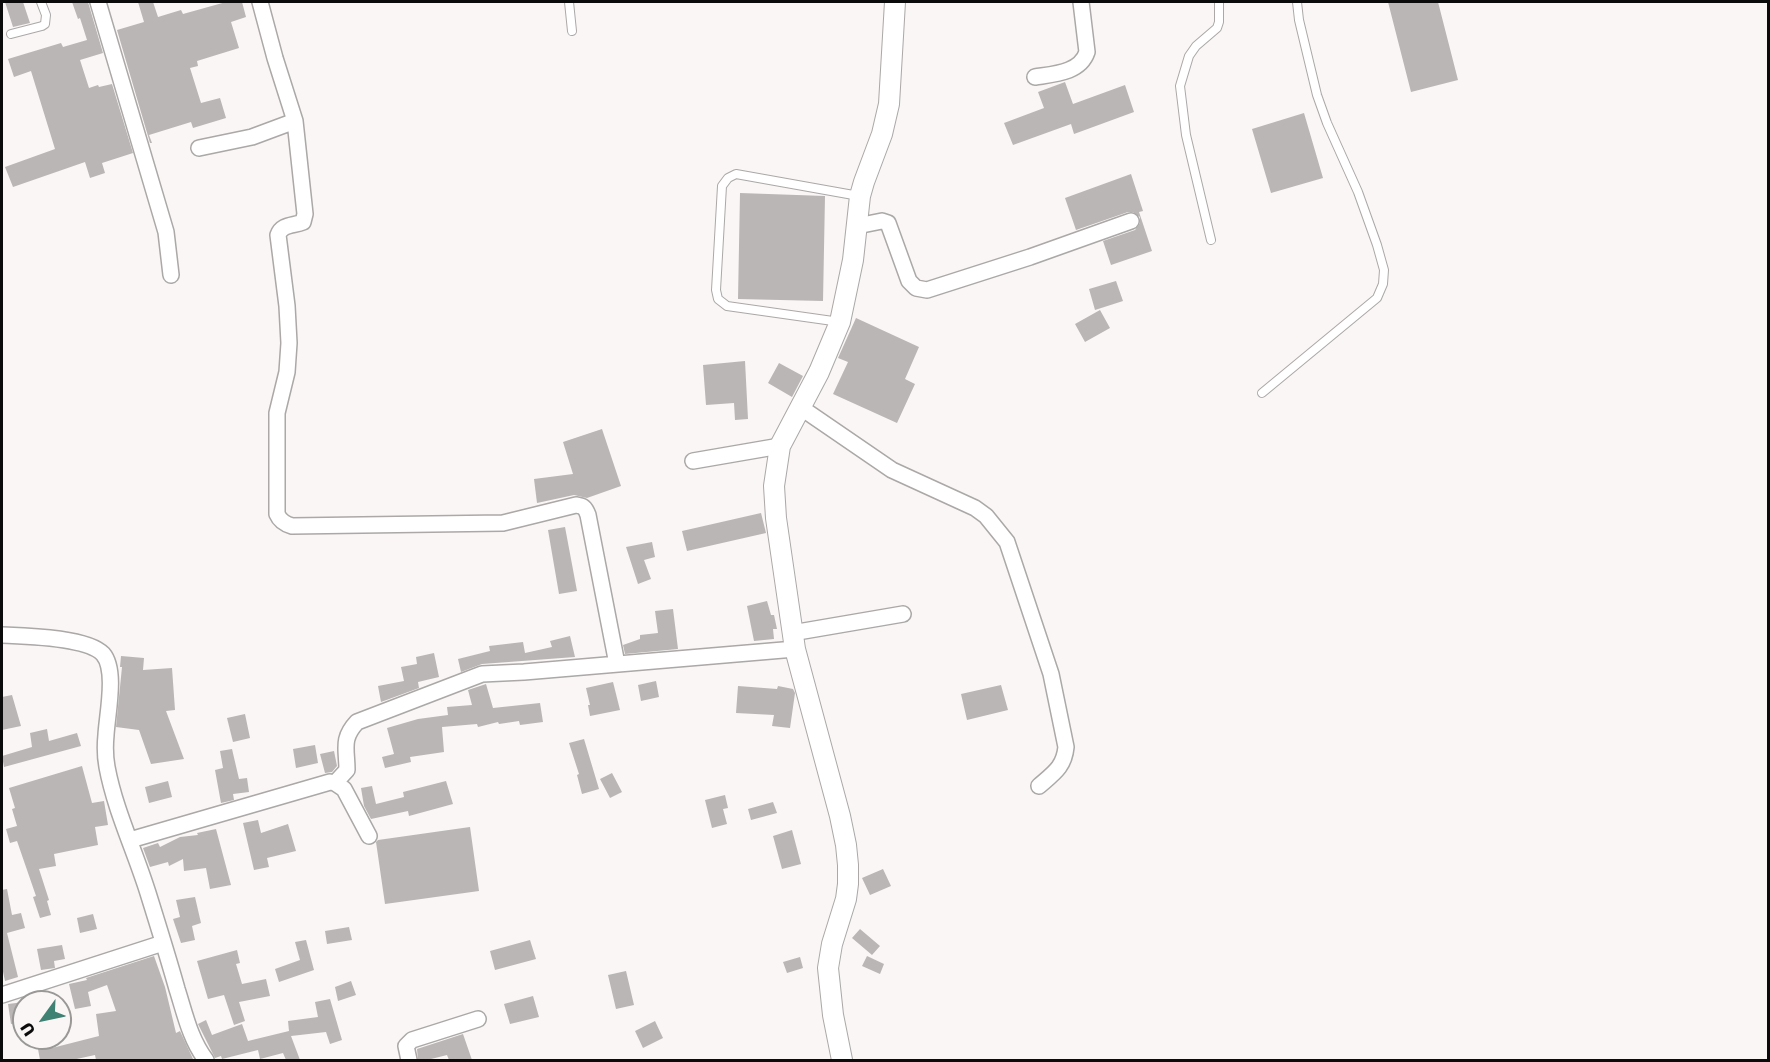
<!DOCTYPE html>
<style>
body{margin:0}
#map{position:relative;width:1770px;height:1062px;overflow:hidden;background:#f9f6f5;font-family:"DejaVu Sans",sans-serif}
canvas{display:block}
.frame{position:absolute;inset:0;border:3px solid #0c0b0b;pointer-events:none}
.north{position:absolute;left:12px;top:990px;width:60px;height:60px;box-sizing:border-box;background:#f9f6f5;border:2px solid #9a9897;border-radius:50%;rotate:237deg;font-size:16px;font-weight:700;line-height:24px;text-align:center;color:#0c0b0b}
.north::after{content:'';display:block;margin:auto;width:21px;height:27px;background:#3f8172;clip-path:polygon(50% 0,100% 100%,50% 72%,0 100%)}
</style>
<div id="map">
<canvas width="1770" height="1062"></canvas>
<div class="frame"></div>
<div class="north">U</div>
</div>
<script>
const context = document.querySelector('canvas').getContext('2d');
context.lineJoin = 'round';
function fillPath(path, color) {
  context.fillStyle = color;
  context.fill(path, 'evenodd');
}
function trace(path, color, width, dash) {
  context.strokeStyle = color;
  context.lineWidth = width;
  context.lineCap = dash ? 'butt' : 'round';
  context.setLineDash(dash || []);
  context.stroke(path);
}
fillPath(new Path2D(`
 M 5,2 L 23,2 L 30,23 L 13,27 Z
 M 72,2 L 88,2 L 103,53 L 80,60 L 89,88 L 98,85 L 99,87 L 112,84 L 133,153 L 102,163 L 105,173 L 90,178 L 85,162 L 13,187 L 5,167 L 55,149 L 31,71 L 14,77 L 8,59 L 61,43 L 63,47 L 87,40 L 80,18 L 78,19 Z
 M 138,2 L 153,2 L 158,17 L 181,10 L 183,14 L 226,2 L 242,2 L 246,17 L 231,22 L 239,48 L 197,61 L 198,66 L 190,68 L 201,103 L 220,98 L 226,118 L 193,128 L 191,122 L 149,135 L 152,143 L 150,143 L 117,30 L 144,22 Z
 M 1388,2 L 1438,2 L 1458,80 L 1411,92 Z
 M 1065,82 L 1073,104 L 1125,85 L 1134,112 L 1074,134 L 1071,124 L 1013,145 L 1004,123 L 1044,108 L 1038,92 Z
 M 1304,113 L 1323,178 L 1271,193 L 1252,129 Z
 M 1131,174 L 1143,211 L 1139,212 L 1152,251 L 1111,265 L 1103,241 L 1135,230 L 1140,223 L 1140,217 L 1133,212 L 1128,212 L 1076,230 L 1065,198 Z
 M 740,193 L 825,196 L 823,301 L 738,299 Z
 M 1116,281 L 1123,301 L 1095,310 L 1089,289 Z
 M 1100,310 L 1110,328 L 1085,342 L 1075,324 Z
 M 856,318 L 919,347 L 905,379 L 915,384 L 897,423 L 833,394 L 848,362 L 838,358 Z
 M 745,361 L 748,419 L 735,420 L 734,403 L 706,405 L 703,365 Z
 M 779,363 L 803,376 L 792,397 L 768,383 Z
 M 602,429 L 621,486 L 587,498 L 574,495 L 537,503 L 534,479 L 573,474 L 563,442 Z
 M 761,513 L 766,533 L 687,551 L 682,531 Z
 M 565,527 L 577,591 L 559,594 L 548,530 Z
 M 652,542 L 655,557 L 644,560 L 651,579 L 638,584 L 626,547 Z
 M 767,601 L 771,615 L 774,615 L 777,629 L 773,629 L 774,639 L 754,641 L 747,606 Z
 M 673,609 L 678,649 L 625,654 L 623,645 L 640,639 L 640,635 L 658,633 L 655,611 Z
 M 570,636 L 575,657 L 482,664 L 461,672 L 458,659 L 490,651 L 489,646 L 523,642 L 525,653 L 552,647 L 550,641 Z
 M 434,653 L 439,677 L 418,682 L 419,688 L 381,702 L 378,686 L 404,681 L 401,667 L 417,664 L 416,657 Z
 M 121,656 L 144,658 L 143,670 L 172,668 L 175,710 L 166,711 L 184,759 L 151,764 L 139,730 L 116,727 L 122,667 L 120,667 Z
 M 656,681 L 659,697 L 641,701 L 638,685 Z
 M 613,682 L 620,710 L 590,716 L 588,705 L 590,705 L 586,688 Z
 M 486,684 L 493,708 L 540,703 L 543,722 L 520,725 L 519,721 L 499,724 L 498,722 L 478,727 L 477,724 L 442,727 L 444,752 L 410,757 L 411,762 L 385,768 L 382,757 L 394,754 L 387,728 L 418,719 L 448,715 L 447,707 L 472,705 L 468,690 Z
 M 1001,685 L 1008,710 L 967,720 L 961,694 Z
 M 738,686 L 777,689 L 778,686 L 793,689 L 795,693 L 790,728 L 772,726 L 774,715 L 736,713 Z
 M 12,695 L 21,726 L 2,730 L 2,697 Z
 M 245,714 L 250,738 L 233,742 L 227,718 Z
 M 47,729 L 49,741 L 77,733 L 81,746 L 4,767 L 2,756 L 32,747 L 30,733 Z
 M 584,739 L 599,789 L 582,794 L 577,775 L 579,774 L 569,743 Z
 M 315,745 L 318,763 L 296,768 L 293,749 Z
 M 232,749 L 239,779 L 247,778 L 249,792 L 233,794 L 234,800 L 221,803 L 215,770 L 223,768 L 220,751 Z
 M 334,751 L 337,766 L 332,772 L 325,773 L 320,754 Z
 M 82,766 L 92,803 L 104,801 L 108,825 L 95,827 L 98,845 L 54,854 L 56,866 L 39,869 L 49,900 L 47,901 L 51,915 L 40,918 L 33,897 L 36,896 L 17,841 L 10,843 L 6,829 L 17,826 L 12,809 L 15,808 L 9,788 Z
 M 612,773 L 622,792 L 610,798 L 600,779 Z
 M 168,781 L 172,797 L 149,803 L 145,787 Z
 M 446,781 L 453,804 L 409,816 L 408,811 L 371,819 L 364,806 L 361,788 L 372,786 L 376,804 L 404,797 L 403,792 Z
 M 725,795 L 728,808 L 723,809 L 727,824 L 712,828 L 705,800 Z
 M 773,802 L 777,813 L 751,820 L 748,809 Z
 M 258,820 L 261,833 L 288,824 L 296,851 L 267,858 L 269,867 L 254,870 L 243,823 Z
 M 470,827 L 479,891 L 385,904 L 376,842 L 378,840 Z
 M 216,829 L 231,885 L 210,889 L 206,868 L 184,871 L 183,859 L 169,866 L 168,862 L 150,867 L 143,848 L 158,843 L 160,847 L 180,837 L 198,835 L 197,833 Z
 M 792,830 L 801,864 L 782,869 L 773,836 Z
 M 883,869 L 891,886 L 870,895 L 862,878 Z
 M 7,889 L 12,915 L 21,913 L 25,928 L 7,933 L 18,977 L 5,981 L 2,967 L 2,890 Z
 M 195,897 L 201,923 L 192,926 L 195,940 L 181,943 L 173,919 L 180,917 L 176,900 Z
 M 93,914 L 97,929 L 80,933 L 77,918 Z
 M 349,927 L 352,940 L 327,944 L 325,931 Z
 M 860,929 L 880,946 L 872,955 L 852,938 Z
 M 306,940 L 314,970 L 279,982 L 275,969 L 300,960 L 295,942 Z
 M 530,940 L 536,959 L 495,970 L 490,951 Z
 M 62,945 L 65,959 L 54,961 L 55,968 L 41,970 L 37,949 Z
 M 237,950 L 240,963 L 236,964 L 242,984 L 266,979 L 270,996 L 239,1002 L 245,1021 L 234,1025 L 224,995 L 208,999 L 197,961 Z
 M 154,956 L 165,987 L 176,1033 L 180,1031 L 193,1059 L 187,1060 L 96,1060 L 95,1055 L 72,1060 L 40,1060 L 38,1049 L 51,1046 L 52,1048 L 99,1036 L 96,1014 L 116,1011 L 107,985 L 88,992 L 91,1006 L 75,1009 L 69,984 L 87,980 L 86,978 Z
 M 867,956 L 884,964 L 880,974 L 862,966 Z
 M 800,957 L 803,968 L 787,973 L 783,962 Z
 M 626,971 L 634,1005 L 616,1009 L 608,975 Z
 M 351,981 L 356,995 L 338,1001 L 335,987 Z
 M 533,996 L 539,1017 L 510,1024 L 504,1004 Z
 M 330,999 L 342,1040 L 330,1044 L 326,1032 L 291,1036 L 300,1060 L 286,1060 L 283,1053 L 260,1059 L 258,1050 L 222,1059 L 221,1056 L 215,1058 L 198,1024 L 206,1020 L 212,1035 L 242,1024 L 248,1041 L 289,1031 L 288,1021 L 318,1017 L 315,1002 Z
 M 24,1002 L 24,1022 L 11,1024 L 8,1004 Z
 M 655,1021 L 663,1038 L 643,1048 L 635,1031 Z
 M 463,1034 L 472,1060 L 449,1060 L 447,1055 L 427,1060 L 418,1060 L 417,1049 Z`), '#b9b6b5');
const service = new Path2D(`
 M 569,2 L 572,31
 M 11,34 L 42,26 L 45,24 L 46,15 L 41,2
 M 1211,240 L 1186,135 L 1180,86 L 1189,56 L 1196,46 L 1217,28 L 1219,22 L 1219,2
 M 840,322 L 727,306 L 718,299 L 716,290 L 722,186 L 728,178 L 736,174 L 859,196
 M 1262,393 L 1377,298 L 1383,284 L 1384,270 L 1377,245 L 1358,192 L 1327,123 L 1317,95 L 1299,20 L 1297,2`);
const minor = new Path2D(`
 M 98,2 L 166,232 L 171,275
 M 260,2 L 275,58 L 295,121 L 305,214 L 303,222 C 293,226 282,224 278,235 L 287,306 L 289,343 L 287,372 L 277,413 L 277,514 C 280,521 285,524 292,526 L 503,523 L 576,505 C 583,506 585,507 588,515 L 617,664
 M 1035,77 C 1054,74 1080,73 1087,52 L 1081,2
 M 199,148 L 252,137 L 295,121
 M 857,226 L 882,221 L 888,223 L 909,281 L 916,288 L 927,290 L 1030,257 L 1131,221
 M 800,407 L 892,470 L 975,508 L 986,516 L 1007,542 L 1051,674 L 1066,747 C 1064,767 1054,773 1039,786
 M 693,461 L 780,446
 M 792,633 L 903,614
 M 2,635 C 25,636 87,637 103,654 C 117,670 107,715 106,735 C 105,745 105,756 107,767 C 115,810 135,851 148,893 C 158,925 168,957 177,989 C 185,1014 190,1039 206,1060
 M 335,783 L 347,770 C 347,749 341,739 357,722 L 482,674 L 524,672 L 795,649
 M 130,840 L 330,782 L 335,783 L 344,789 L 369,836
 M 2,995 L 163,943
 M 409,1060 L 406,1046 L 412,1040 L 478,1019`);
const tertiary = new Path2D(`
 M 842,1060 L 833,1015 L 828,968 L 832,944 L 846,899 L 848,884 L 848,865 L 846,845 L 840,816 L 795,649 L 776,518 L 774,486 L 780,446 L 819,372 L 840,322 L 853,260 L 860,196 L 864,182 L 882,134 L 889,104 L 895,2`);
trace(service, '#aba8a7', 10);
trace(minor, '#aba8a7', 18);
trace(tertiary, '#aba8a7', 22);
trace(service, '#fff', 8);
trace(minor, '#fff', 15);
trace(tertiary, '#fff', 20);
</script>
